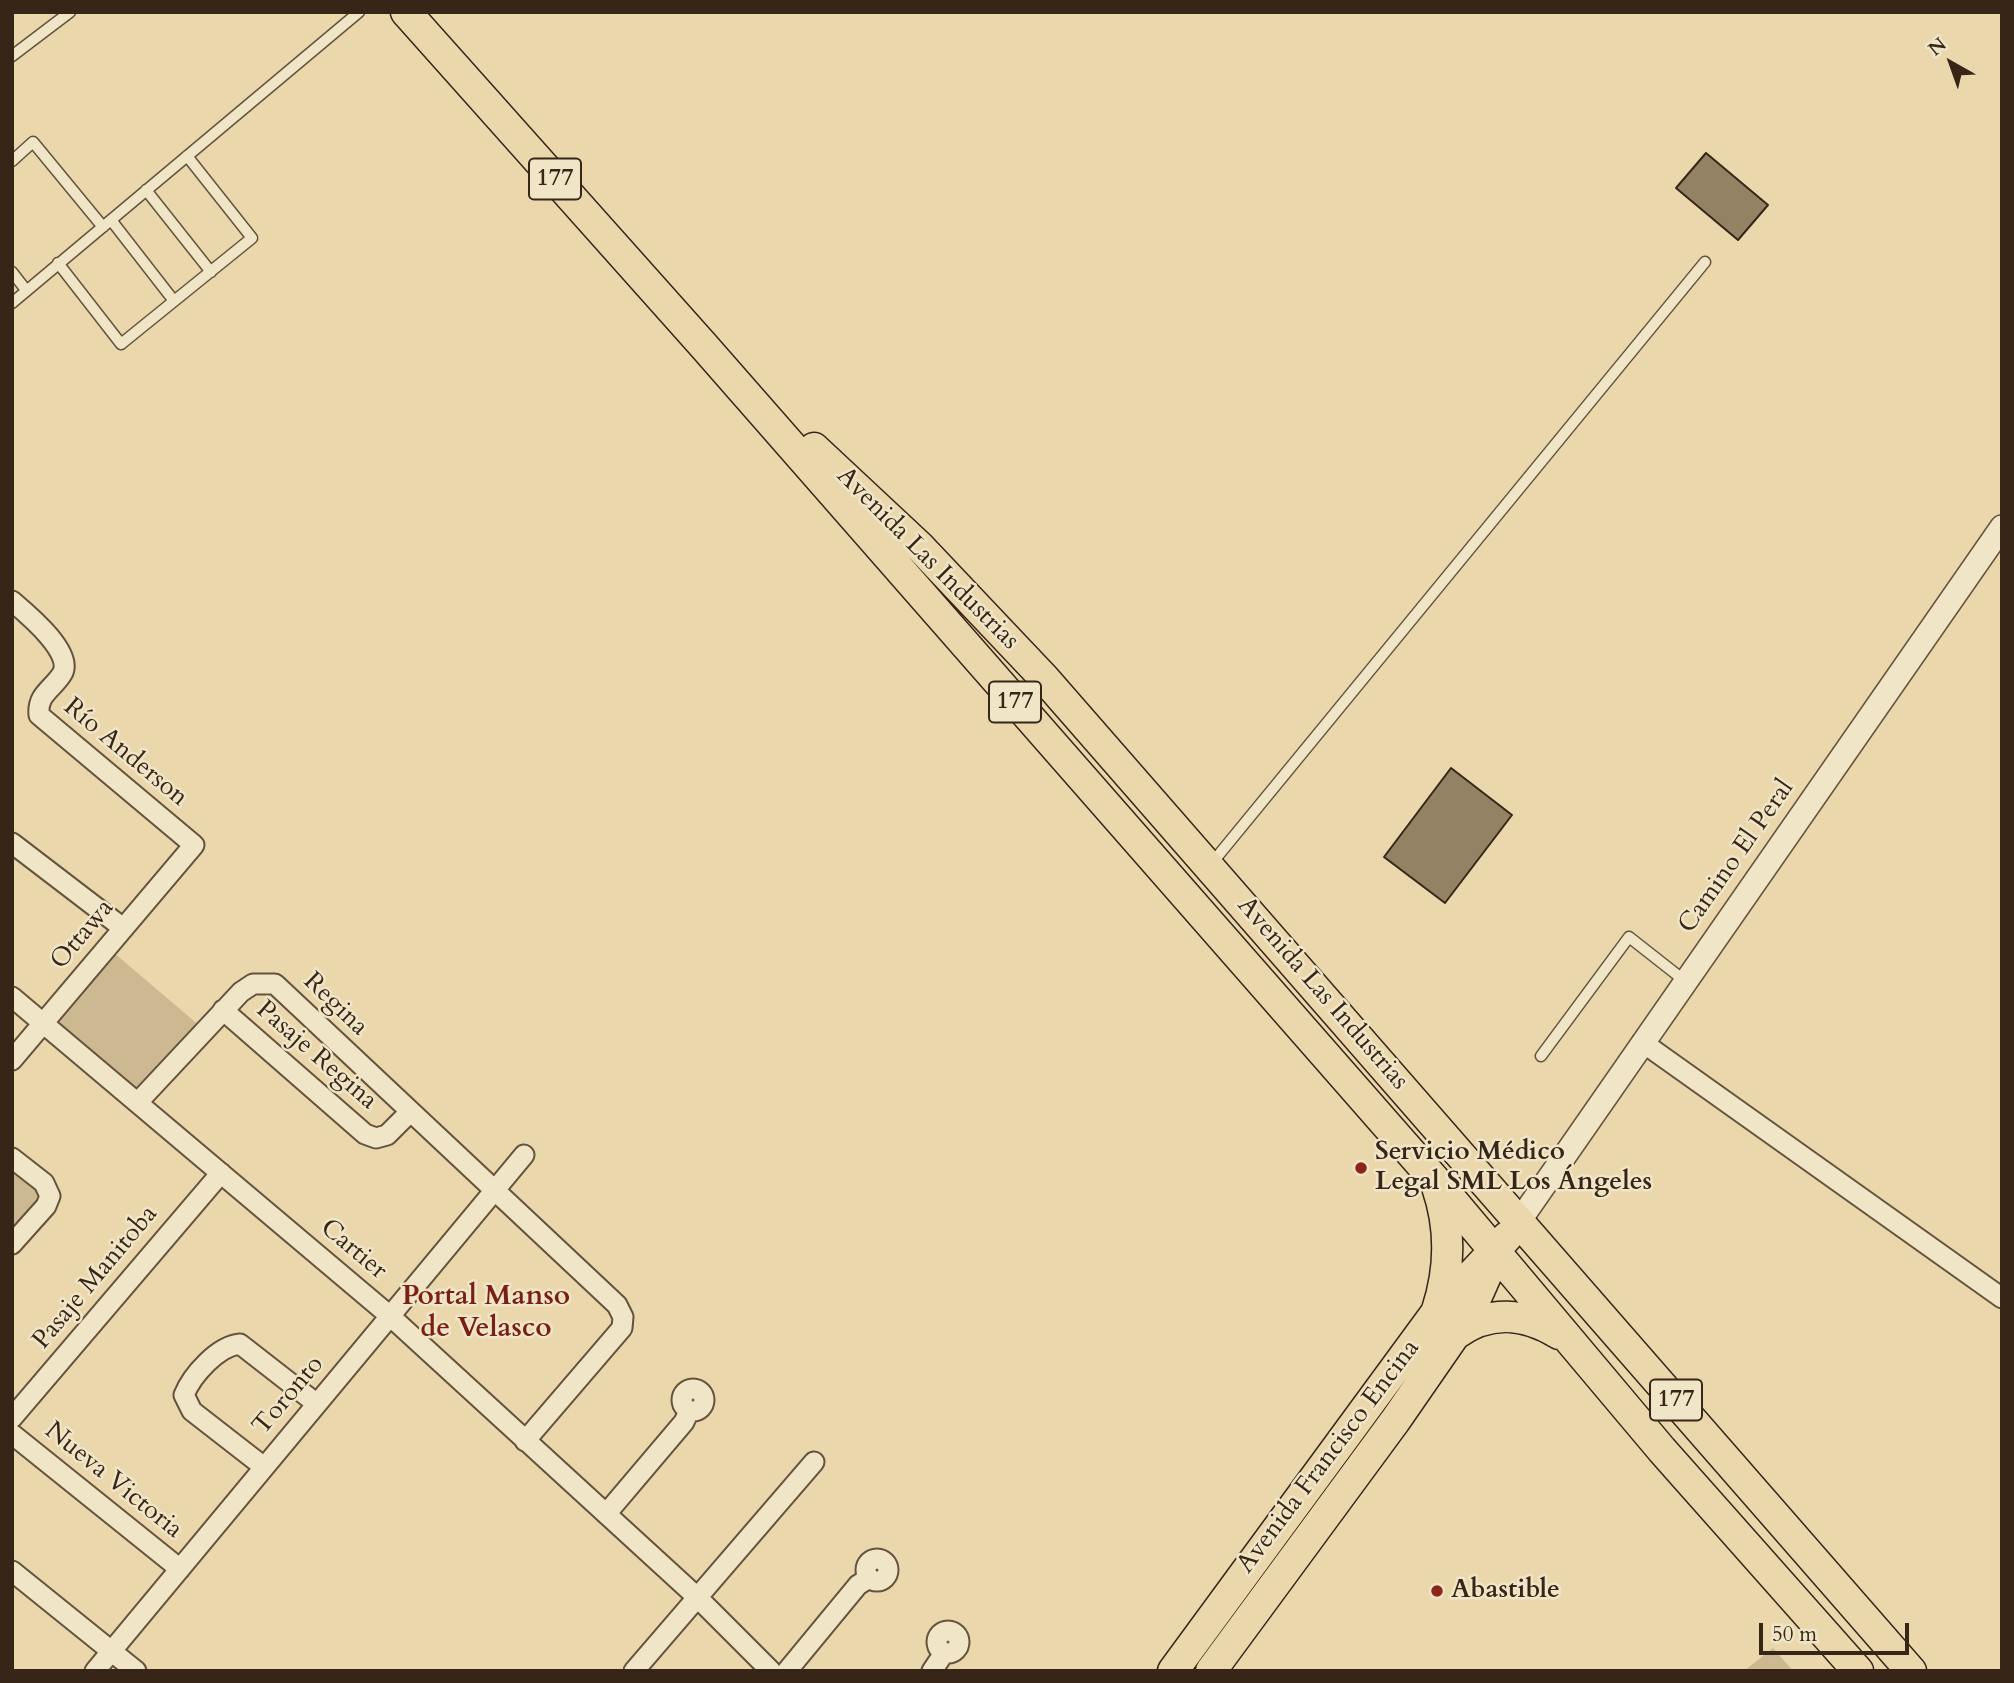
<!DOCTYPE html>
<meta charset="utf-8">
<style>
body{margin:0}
#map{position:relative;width:2014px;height:1683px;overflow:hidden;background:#ead7ab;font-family:Cardo,serif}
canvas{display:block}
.frame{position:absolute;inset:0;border:14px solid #372618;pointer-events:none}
.north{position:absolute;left:1916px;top:28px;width:70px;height:70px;-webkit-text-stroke:5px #f1e5c8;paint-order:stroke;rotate:320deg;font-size:19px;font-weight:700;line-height:28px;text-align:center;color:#372618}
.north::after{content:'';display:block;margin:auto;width:24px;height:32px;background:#372618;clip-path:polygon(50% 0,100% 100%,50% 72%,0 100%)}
.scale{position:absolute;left:1759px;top:1623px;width:150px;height:32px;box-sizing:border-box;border:4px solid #372618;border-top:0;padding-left:9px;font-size:21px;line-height:24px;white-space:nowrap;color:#372618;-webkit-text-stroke:5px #f1e5c8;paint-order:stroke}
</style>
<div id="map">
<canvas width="2014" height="1683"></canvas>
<div class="frame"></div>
<div class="north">N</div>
<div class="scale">50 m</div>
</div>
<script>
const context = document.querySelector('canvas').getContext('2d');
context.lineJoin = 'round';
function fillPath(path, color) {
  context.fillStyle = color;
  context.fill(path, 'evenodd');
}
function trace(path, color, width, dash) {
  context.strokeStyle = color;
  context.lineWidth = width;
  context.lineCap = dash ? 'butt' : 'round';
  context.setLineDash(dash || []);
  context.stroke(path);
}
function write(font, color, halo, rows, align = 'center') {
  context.font = font + ' Cardo,serif';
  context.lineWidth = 5;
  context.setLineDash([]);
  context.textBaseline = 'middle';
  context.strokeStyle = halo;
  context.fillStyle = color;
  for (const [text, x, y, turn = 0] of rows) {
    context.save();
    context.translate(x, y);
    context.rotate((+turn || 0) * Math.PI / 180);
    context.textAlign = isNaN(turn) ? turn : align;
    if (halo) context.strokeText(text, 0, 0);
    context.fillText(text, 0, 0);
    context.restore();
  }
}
fillPath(new Path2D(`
 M 113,952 L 201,1027 L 138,1095 L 52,1023 Z
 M 12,1164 L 45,1194 L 12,1237 Z
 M 1773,1648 L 1793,1671 L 1744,1671 Z`), '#ccb992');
const building = new Path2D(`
 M 1706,153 L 1768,205 L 1738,240 L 1676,188 Z
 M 1451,768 L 1512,815 L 1445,903 L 1384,857 Z`);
fillPath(building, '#948264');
trace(building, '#372618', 2);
const service = new Path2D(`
 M 12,56 L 70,12
 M 12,161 L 33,142 L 103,227
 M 146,190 L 211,272
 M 111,220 L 174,301
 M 58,263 L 121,344 L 252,238 L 187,156
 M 12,272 L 26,290
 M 12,303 L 359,12
 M 1212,863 L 1705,262
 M 1541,1056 L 1629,937 L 1685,981`);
const minor = new Path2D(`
 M 12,601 C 26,613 75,653 62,674 C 52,690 37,694 39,715 L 194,845 L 12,1060
 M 12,843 L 123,928
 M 12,997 L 390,1316 L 698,1598 L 771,1671
 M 223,1010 L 365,1134 L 376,1138 L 387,1135 L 409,1113
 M 1642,1042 L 2002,1298
 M 139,1101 L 241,992 L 253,984 L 275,984 L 617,1305 L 623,1317 L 622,1328 L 525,1441
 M 12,1158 L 44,1183 L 50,1196 L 46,1206 L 12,1244
 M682 1400a11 11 0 1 1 22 0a11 11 0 1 1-22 0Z
 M 12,1418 L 221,1173
 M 12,1434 L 180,1569
 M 264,1467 L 192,1411 L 184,1395 C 192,1375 218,1346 240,1344 L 317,1404
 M 606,1514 L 684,1422 L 689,1411
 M866 1570a11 11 0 1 1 22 0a11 11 0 1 1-22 0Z
 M 12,1571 L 136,1671
 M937 1642a11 11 0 1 1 22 0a11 11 0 1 1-22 0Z
 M 95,1671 L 524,1155
 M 634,1671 L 814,1462
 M 787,1671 L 858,1585 L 869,1578
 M 932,1671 L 944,1653`);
const tertiary = new Path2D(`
 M 1520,1220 L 2002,527`);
const primary = new Path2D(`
 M 406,12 L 703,345 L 1434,1179 L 1662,1450 L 1858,1671
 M 814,448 L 920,547 L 1045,679 L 1911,1671
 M 1437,1310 C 1450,1270 1451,1228 1437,1187
 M 1456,1334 C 1490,1309 1525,1313 1559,1334
 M 1173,1671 L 1435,1314 L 1507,1237
 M 1211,1671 L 1395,1421 L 1469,1314 L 1493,1260`);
trace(service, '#64523d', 13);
trace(minor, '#64523d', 23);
trace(tertiary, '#64523d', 26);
trace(primary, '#372618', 33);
trace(service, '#f1e5c8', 10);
trace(minor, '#f1e5c8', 19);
trace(tertiary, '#f1e5c8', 23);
trace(primary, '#ead7ab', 30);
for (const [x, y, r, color] of [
 [1361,1168,7,"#8f2418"],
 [1437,1591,7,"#8f2418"]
]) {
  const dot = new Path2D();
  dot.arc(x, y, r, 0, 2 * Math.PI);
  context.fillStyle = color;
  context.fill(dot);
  trace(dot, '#f1e5c8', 2.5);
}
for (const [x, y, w] of [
 [555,179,52],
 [1015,702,52],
 [1676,1400,52]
]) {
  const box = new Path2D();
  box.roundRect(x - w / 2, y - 20.5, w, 41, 5);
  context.fillStyle = '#f1e5c8';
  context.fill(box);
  trace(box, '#372618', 2);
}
write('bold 24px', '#372618', null, [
 ["177",555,179],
 ["177",1015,702],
 ["177",1676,1400]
]);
write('26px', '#372618', '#f1e5c8', [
 ["Avenida Las Industrias",927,559,45],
 ["Río Anderson",125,753,40],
 ["Camino El Peral",1737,857,-55],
 ["Ottawa",83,935,-50],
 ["Avenida Las Industrias",1322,994,49],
 ["Regina",335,1005,44],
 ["Pasaje Regina",316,1056,41],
 ["Cartier",353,1250,40],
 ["Pasaje Manitoba",96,1278,-50],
 ["Toronto",289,1396,-50],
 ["Avenida Francisco Encina",1329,1457,-53],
 ["Nueva Victoria",113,1481,39]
]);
write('bold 26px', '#372618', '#f1e5c8', [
 ["Servicio Médico",1375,1153],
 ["Legal SML Los Ángeles",1375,1183],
 ["Abastible",1451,1591]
], 'left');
write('bold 28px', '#7a1f14', '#f1e5c8', [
 ["Portal Manso",486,1298],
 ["de Velasco",486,1330]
]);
</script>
